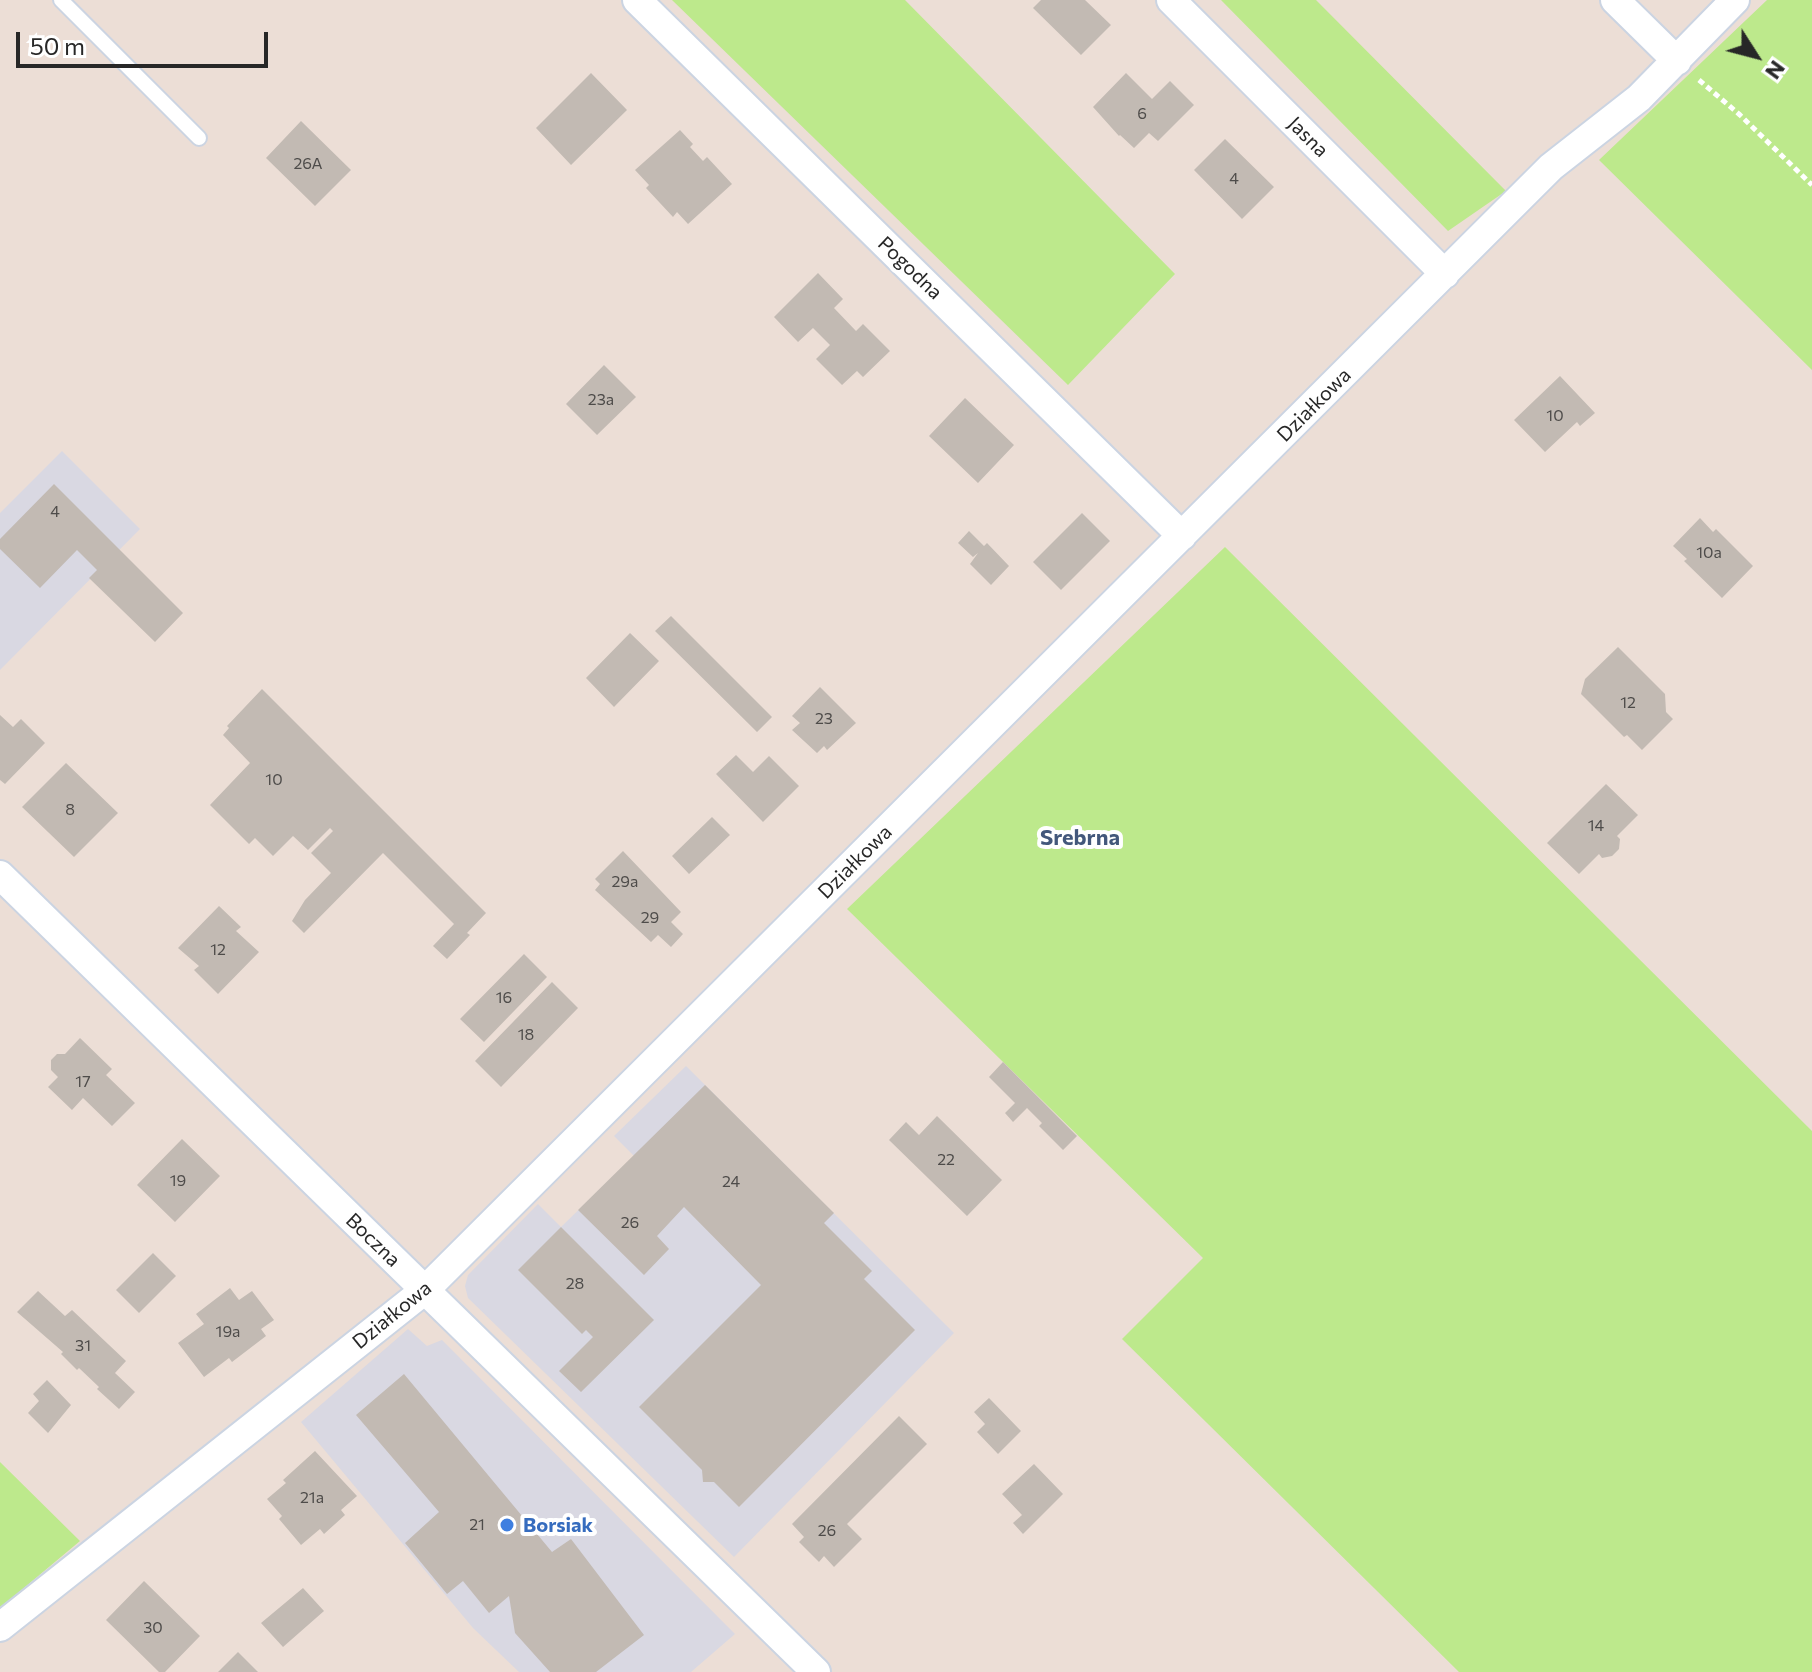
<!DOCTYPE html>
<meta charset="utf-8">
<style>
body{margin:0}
#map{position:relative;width:1812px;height:1672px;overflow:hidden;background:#ecded6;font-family:Commissioner,sans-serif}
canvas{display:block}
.north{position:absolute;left:1716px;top:16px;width:80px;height:80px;-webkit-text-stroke:6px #fff;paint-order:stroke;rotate:126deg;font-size:22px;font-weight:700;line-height:32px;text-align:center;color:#272727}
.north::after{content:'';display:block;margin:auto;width:28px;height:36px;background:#272727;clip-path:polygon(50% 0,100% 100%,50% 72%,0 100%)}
.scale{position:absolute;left:16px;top:32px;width:252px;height:36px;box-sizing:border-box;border:4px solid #272727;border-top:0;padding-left:10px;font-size:24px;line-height:28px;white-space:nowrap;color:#272727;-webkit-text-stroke:6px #fff;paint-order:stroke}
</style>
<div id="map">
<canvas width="1812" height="1672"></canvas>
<div class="north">N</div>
<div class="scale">50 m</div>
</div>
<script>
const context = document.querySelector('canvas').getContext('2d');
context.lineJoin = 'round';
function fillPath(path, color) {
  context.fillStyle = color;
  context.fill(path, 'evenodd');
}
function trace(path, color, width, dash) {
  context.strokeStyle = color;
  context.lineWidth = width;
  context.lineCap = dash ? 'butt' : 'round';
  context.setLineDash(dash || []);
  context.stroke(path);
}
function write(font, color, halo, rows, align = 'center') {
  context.font = font + ' Commissioner,sans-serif';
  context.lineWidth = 8;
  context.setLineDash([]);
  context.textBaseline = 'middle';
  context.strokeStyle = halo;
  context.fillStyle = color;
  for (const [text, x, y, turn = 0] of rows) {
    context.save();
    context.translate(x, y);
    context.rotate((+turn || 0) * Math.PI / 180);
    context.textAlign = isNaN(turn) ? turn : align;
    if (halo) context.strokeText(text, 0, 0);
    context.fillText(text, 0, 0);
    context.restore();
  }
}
fillPath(new Path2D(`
 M 62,451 L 140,529 L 0,670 L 0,513 Z
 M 686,1066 L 954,1333 L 734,1557 L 468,1298 L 465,1286 L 468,1275 L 538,1204 L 561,1227 L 634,1156 L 614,1136 Z
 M 408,1329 L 427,1346 L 442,1340 L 735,1634 L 691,1672 L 519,1672 L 473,1628 L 301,1422 Z`), '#d9d8e2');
fillPath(new Path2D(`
 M 672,0 L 905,0 L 1175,274 L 1068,385 Z
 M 1221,0 L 1316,0 L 1506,191 L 1448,231 Z
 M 1767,0 L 1812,0 L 1812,370 L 1599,160 Z
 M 1225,547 L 1812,1131 L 1812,1672 L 1459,1672 L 1122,1339 L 1203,1258 L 847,909 Z
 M 0,1462 L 80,1541 L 0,1608 Z`), '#bde98c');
fillPath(new Path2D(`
 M 1041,0 L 1085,0 L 1111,25 L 1081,55 L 1033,8 Z
 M 591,73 L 627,110 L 571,165 L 536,128 Z
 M 1126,73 L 1152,99 L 1170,81 L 1194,105 L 1158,141 L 1149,133 L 1134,148 L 1120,135 L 1119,136 L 1093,107 Z
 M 301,121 L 351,170 L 315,206 L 266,158 Z
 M 680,130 L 693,144 L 690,147 L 703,161 L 707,157 L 732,184 L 688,224 L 677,212 L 673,217 L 646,188 L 649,185 L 635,170 Z
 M 1225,139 L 1274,187 L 1242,219 L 1194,170 Z
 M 818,273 L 843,299 L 834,308 L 856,331 L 863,324 L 890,351 L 863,377 L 857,371 L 842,385 L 816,359 L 830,345 L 813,328 L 798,342 L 774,317 Z
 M 604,365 L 636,397 L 597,435 L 566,404 Z
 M 1560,376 L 1595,413 L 1580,426 L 1577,422 L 1545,452 L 1514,420 Z
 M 965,398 L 1014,445 L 978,483 L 929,436 Z
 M 54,484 L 183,613 L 155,642 L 89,578 L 97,570 L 77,550 L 40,588 L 0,549 L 0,539 Z
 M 1082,513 L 1110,541 L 1061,590 L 1033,562 Z
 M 1700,518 L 1713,532 L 1716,529 L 1753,566 L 1722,598 L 1684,561 L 1687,559 L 1673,546 Z
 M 969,531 L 984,546 L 987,543 L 1009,566 L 991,585 L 970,564 L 978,553 L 973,557 L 958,543 Z
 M 671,616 L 772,717 L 757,732 L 655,631 Z
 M 630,633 L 659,661 L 614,707 L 586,678 Z
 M 1618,647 L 1665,694 L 1666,712 L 1673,719 L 1642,750 L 1627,735 L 1624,737 L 1581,694 L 1585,679 Z
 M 820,687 L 856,723 L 827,750 L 824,746 L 817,753 L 792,730 L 800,723 L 792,716 Z
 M 262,689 L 486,913 L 467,933 L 470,935 L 447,959 L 433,946 L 454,924 L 383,853 L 304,933 L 292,921 L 305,900 L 331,873 L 311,853 L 333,831 L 330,828 L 308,850 L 293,836 L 273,856 L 255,838 L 249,844 L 210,805 L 250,763 L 223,735 L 229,728 L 227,726 Z
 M 0,715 L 13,727 L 21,719 L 45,743 L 5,784 L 0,780 Z
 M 736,755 L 753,772 L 769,756 L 799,786 L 763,822 L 716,774 Z
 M 66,763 L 118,813 L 74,857 L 22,807 Z
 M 1606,784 L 1638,815 L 1617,836 L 1620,839 L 1619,849 L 1612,856 L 1602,858 L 1599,854 L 1579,874 L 1547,843 Z
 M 712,817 L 730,835 L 689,874 L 672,856 Z
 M 623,851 L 681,912 L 671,922 L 683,934 L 671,947 L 658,935 L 651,942 L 595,890 L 600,884 L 595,879 Z
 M 219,906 L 241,927 L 236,931 L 259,952 L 218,994 L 194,970 L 199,966 L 178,948 Z
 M 524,954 L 547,977 L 484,1042 L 460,1019 Z
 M 552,982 L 578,1008 L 501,1087 L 475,1061 Z
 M 80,1038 L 112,1069 L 106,1075 L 135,1103 L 112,1126 L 83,1098 L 72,1110 L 48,1087 L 58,1077 L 51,1070 L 51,1060 L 57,1054 L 65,1054 Z
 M 1003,1062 L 1077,1136 L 1063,1150 L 1039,1126 L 1042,1123 L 1027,1108 L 1013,1122 L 1005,1113 L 1015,1103 L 989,1077 Z
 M 705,1085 L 834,1213 L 824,1223 L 872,1271 L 864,1279 L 915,1330 L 739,1507 L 714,1482 L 703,1482 L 702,1470 L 639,1407 L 761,1285 L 684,1207 L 657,1236 L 669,1249 L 644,1275 L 578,1210 Z
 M 937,1116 L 1002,1180 L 967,1216 L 889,1140 L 906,1122 L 919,1135 Z
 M 182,1139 L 220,1176 L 175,1222 L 137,1185 Z
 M 561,1227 L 654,1320 L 581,1392 L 559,1371 L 593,1337 L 586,1330 L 582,1334 L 518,1270 Z
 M 153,1253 L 176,1276 L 139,1313 L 116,1290 Z
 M 230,1288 L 239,1300 L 252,1291 L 274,1320 L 261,1329 L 266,1336 L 232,1362 L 229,1358 L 204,1377 L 178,1343 L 204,1324 L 196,1314 Z
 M 38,1291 L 65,1316 L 72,1310 L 126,1361 L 115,1373 L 135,1392 L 119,1409 L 97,1389 L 99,1387 L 79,1368 L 77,1370 L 61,1354 L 63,1352 L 17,1312 Z
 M 404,1374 L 552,1552 L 571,1539 L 644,1635 L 596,1672 L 550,1672 L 515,1633 L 509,1596 L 489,1613 L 463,1581 L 447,1594 L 405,1543 L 439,1512 L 356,1415 Z
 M 47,1380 L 71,1405 L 48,1433 L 28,1413 L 39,1401 L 33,1394 Z
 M 989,1398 L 1021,1431 L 998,1454 L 977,1432 L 985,1424 L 974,1412 Z
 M 899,1416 L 927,1444 L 847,1524 L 862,1539 L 834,1567 L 824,1556 L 819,1562 L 799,1542 L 804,1537 L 792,1524 Z
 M 315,1451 L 357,1496 L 341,1510 L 345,1515 L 324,1534 L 320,1529 L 301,1545 L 279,1519 L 282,1516 L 267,1499 L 286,1483 L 283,1480 Z
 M 1034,1464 L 1063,1494 L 1023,1534 L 1013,1523 L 1022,1515 L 1002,1494 Z
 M 144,1581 L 200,1636 L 165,1672 L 159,1672 L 106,1620 Z
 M 303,1588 L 324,1611 L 283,1647 L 261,1623 Z
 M 238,1652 L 258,1672 L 218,1672 Z`), '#c2bab3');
const service = new Path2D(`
 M 61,0 L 199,138`);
const minor = new Path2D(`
 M 637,0 L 1182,536
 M 1171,0 L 1445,274
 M 1615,0 L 1677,61
 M 0,875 L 816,1672
 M 0,1627 L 425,1290 L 1551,167 L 1639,98 L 1735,0`);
trace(service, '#cbd4e2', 18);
trace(minor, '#cbd4e2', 32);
trace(new Path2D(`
 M 1699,80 L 1740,115 L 1812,185`), '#fff', 5, [6, 4]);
trace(service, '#fff', 14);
trace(minor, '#fff', 28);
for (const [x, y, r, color] of [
 [507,1525,8,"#3f7fe0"]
]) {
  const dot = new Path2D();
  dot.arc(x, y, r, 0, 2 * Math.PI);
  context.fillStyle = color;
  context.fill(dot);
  trace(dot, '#fff', 3);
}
write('16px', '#4e4c4a', null, [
 ["6",1142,114],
 ["26A",308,164],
 ["4",1234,179],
 ["23a",601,400],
 ["10",1555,416],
 ["4",55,512],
 ["10a",1709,553],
 ["12",1628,703],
 ["23",824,719],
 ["10",274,780],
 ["8",70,810],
 ["14",1596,826],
 ["29a",625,882],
 ["29",650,918],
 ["12",218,950],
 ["16",504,998],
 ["18",526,1035],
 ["17",83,1082],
 ["22",946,1160],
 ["19",178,1181],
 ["24",731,1182],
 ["26",630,1223],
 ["28",575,1284],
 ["19a",228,1332],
 ["31",83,1346],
 ["21a",312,1498],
 ["21",477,1525],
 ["26",827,1531],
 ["30",153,1628]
]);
write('20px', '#272727', '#fff', [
 ["Jasna",1308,137,45],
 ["Pogodna",910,268,44],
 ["Działkowa",1314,405,-45],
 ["Działkowa",855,862,-45],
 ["Boczna",373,1240,44],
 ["Działkowa",392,1315,-39]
]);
write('bold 20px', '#366cbe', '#fff', [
 ["Borsiak",523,1525]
], 'left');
write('bold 22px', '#43587b', '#fff', [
 ["Srebrna",1080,838]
]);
</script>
